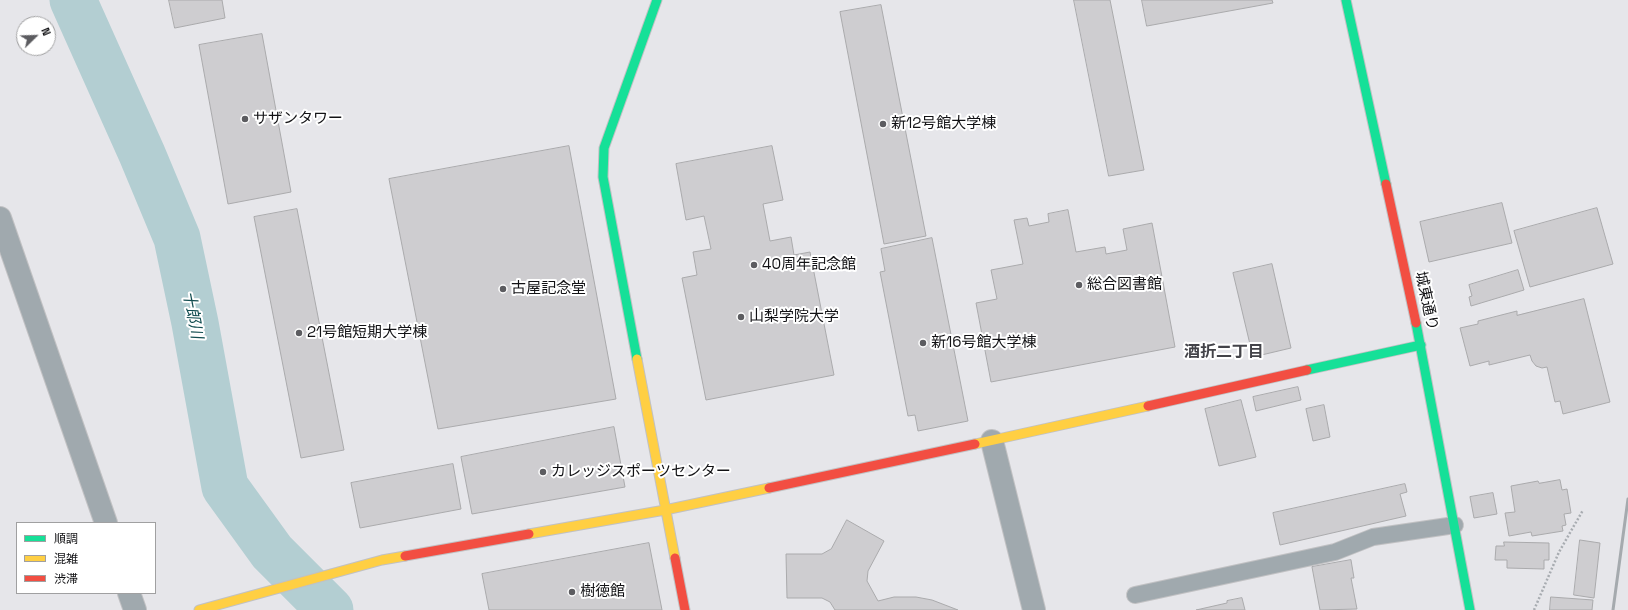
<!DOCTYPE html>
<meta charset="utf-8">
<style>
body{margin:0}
#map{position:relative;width:1628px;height:610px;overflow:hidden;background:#e6e6ea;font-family:"Space Grotesk","Noto Sans JP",sans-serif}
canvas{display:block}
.legend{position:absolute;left:16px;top:522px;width:140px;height:72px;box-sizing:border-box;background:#fff;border:1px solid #a0a0a1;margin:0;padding:5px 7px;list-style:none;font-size:12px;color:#121215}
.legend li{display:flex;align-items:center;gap:8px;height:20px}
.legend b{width:20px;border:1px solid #a0a0a1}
.north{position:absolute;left:16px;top:16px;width:40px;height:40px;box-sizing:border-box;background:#fff;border:1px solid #a0a0a1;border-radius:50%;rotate:67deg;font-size:11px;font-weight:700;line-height:16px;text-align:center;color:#121215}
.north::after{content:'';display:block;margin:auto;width:14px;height:18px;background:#5c5c60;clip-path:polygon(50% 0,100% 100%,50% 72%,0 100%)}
</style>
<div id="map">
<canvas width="1628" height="610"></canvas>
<ul class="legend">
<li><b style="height:5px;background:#16e098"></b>順調</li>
<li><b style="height:5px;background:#ffcf43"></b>混雑</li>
<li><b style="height:5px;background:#f24e42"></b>渋滞</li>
</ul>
<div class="north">N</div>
</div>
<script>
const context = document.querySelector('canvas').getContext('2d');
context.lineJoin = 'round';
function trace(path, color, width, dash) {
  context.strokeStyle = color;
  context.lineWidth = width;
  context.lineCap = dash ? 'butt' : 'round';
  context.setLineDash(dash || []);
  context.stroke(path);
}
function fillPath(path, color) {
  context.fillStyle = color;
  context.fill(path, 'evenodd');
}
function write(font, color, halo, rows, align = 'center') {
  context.font = font + ' "Space Grotesk","Noto Sans JP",sans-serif';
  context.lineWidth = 4;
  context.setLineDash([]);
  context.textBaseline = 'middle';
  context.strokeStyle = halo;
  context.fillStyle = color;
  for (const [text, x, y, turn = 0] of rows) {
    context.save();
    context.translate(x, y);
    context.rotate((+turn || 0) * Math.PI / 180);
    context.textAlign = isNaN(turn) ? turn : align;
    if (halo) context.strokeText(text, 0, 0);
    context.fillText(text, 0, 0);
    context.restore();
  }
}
trace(new Path2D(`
 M 73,0 L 142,154 L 177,238 L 195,323 L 225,487 L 272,552 L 330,610`), '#b3ced2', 47);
const building = new Path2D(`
 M 169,0 L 222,0 L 225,18 L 175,28 Z
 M 1074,0 L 1110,0 L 1144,170 L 1109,176 Z
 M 1142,0 L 1272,0 L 1273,3 L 1147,26 Z
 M 881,5 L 926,236 L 884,244 L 840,12 Z
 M 262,34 L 291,192 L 228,204 L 199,45 Z
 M 569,146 L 616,399 L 438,429 L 389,179 Z
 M 772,146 L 783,200 L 763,204 L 770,241 L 791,237 L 794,255 L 810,252 L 834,375 L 706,400 L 682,278 L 697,275 L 693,252 L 711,249 L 704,216 L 686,220 L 676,164 Z
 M 1502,203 L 1512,243 L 1429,262 L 1420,222 Z
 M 1597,208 L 1613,264 L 1530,287 L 1514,231 Z
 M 297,209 L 344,450 L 301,458 L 254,217 Z
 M 1068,210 L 1076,252 L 1105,247 L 1106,254 L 1127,250 L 1123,229 L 1152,223 L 1175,347 L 991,382 L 976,303 L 997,299 L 991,270 L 1023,264 L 1014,220 L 1027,218 L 1029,226 L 1049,222 L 1048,214 Z
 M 932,238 L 968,421 L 918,431 L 915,415 L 908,416 L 880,272 L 885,271 L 881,249 Z
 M 1272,264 L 1291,348 L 1253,357 L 1233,273 Z
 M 1518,270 L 1524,290 L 1471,306 L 1469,297 L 1472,296 L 1469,285 Z
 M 1584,299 L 1610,402 L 1563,414 L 1560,401 L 1555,402 L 1547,367 L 1542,368 L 1536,366 L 1532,361 L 1530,355 L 1489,365 L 1489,361 L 1470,366 L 1460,328 L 1478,324 L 1478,321 L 1517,311 L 1517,315 Z
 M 1298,387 L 1301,400 L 1256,411 L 1253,397 Z
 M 1241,400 L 1256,457 L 1219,466 L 1205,409 Z
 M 1324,405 L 1330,437 L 1313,441 L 1306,409 Z
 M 614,427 L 625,487 L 472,514 L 461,457 Z
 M 453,464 L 461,509 L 360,528 L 351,483 Z
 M 1560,480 L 1562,490 L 1567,489 L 1571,513 L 1564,514 L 1566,525 L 1562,526 L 1563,531 L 1532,536 L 1531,532 L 1509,536 L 1505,513 L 1515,512 L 1511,486 L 1538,481 L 1539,483 Z
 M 1405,484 L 1407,492 L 1400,494 L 1406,516 L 1280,545 L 1273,513 Z
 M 1493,493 L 1497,514 L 1474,518 L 1470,497 Z
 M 847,520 L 884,541 L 868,571 L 867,581 L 878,601 L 894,597 L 916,597 L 932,600 L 958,610 L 835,610 L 830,602 L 822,598 L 787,598 L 786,554 L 822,554 L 831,549 Z
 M 1580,540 L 1600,543 L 1594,598 L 1574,595 Z
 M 1504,542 L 1549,543 L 1549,560 L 1544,560 L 1544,569 L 1507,568 L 1507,560 L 1495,560 L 1496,546 L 1504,546 Z
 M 649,543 L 662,610 L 489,610 L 482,574 Z
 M 1351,560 L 1354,578 L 1351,578 L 1357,609 L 1320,610 L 1312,567 Z
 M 1551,597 L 1593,600 L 1592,610 L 1550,610 Z
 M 1242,598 L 1245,610 L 1196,610 L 1227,603 L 1227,601 Z`);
fillPath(building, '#cecdd0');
trace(building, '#aaaaac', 1);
const lane = new Path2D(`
 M 1135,595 L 1335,552 L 1373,537 L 1455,525`);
const street = new Path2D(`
 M 0,218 L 106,523
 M 992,441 L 1034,610
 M 129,593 L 135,610`);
const fast = new Path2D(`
 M 1346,0 L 1386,184
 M 1416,323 L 1470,610
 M 637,359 L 603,177 L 604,148 L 657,0
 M 1307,370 L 1421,345`);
const slow = new Path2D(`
 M 637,359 L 675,558
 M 975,444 L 1148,406
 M 529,534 L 665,510 L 769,488
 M 199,610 L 382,560 L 405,556`);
const jam = new Path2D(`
 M 1386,184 L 1416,323
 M 1148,406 L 1307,370
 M 769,488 L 975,444
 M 405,556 L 529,534
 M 675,558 L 685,610`);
trace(lane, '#c1c1c3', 18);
trace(street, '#c1c1c3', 24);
trace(fast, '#c1c1c3', 11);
trace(slow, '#c1c1c3', 11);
trace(jam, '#c1c1c3', 11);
trace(new Path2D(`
 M 1534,610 L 1559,552 L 1583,510`), '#a8acb1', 2.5, [2, 2]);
trace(lane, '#a0a9ae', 16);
trace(street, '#a0a9ae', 22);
trace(fast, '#16e098', 9);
trace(slow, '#ffcf43', 9);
trace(jam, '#f24e42', 9);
trace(new Path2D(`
 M 1613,610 L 1628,499`), '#a5aaae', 3);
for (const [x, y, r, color] of [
 [245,119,4,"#5c5c60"],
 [883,124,4,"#5c5c60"],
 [754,265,4,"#5c5c60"],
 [1079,285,4,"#5c5c60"],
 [503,289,4,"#5c5c60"],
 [741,317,4,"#5c5c60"],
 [299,333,4,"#5c5c60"],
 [923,343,4,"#5c5c60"],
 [543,472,4,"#5c5c60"],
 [572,592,4,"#5c5c60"]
]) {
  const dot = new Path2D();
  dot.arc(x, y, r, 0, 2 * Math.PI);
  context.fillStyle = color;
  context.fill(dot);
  trace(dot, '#fff', 1.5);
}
write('15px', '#121215', '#fff', [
 ["サザンタワー",253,119],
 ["新12号館大学棟",891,124],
 ["40周年記念館",762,265],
 ["総合図書館",1087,285],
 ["古屋記念堂",511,289],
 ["山梨学院大学",749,317],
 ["21号館短期大学棟",307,333],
 ["新16号館大学棟",931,343],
 ["カレッジスポーツセンター",551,472],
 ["樹徳館",580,592]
], 'left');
write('15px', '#121215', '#fff', [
 ["城東通り",1426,301,78]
]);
write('italic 16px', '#124d50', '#fff', [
 ["十郎川",192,315,79]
]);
write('bold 16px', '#434349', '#fff', [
 ["酒折二丁目",1224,353]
]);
</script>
